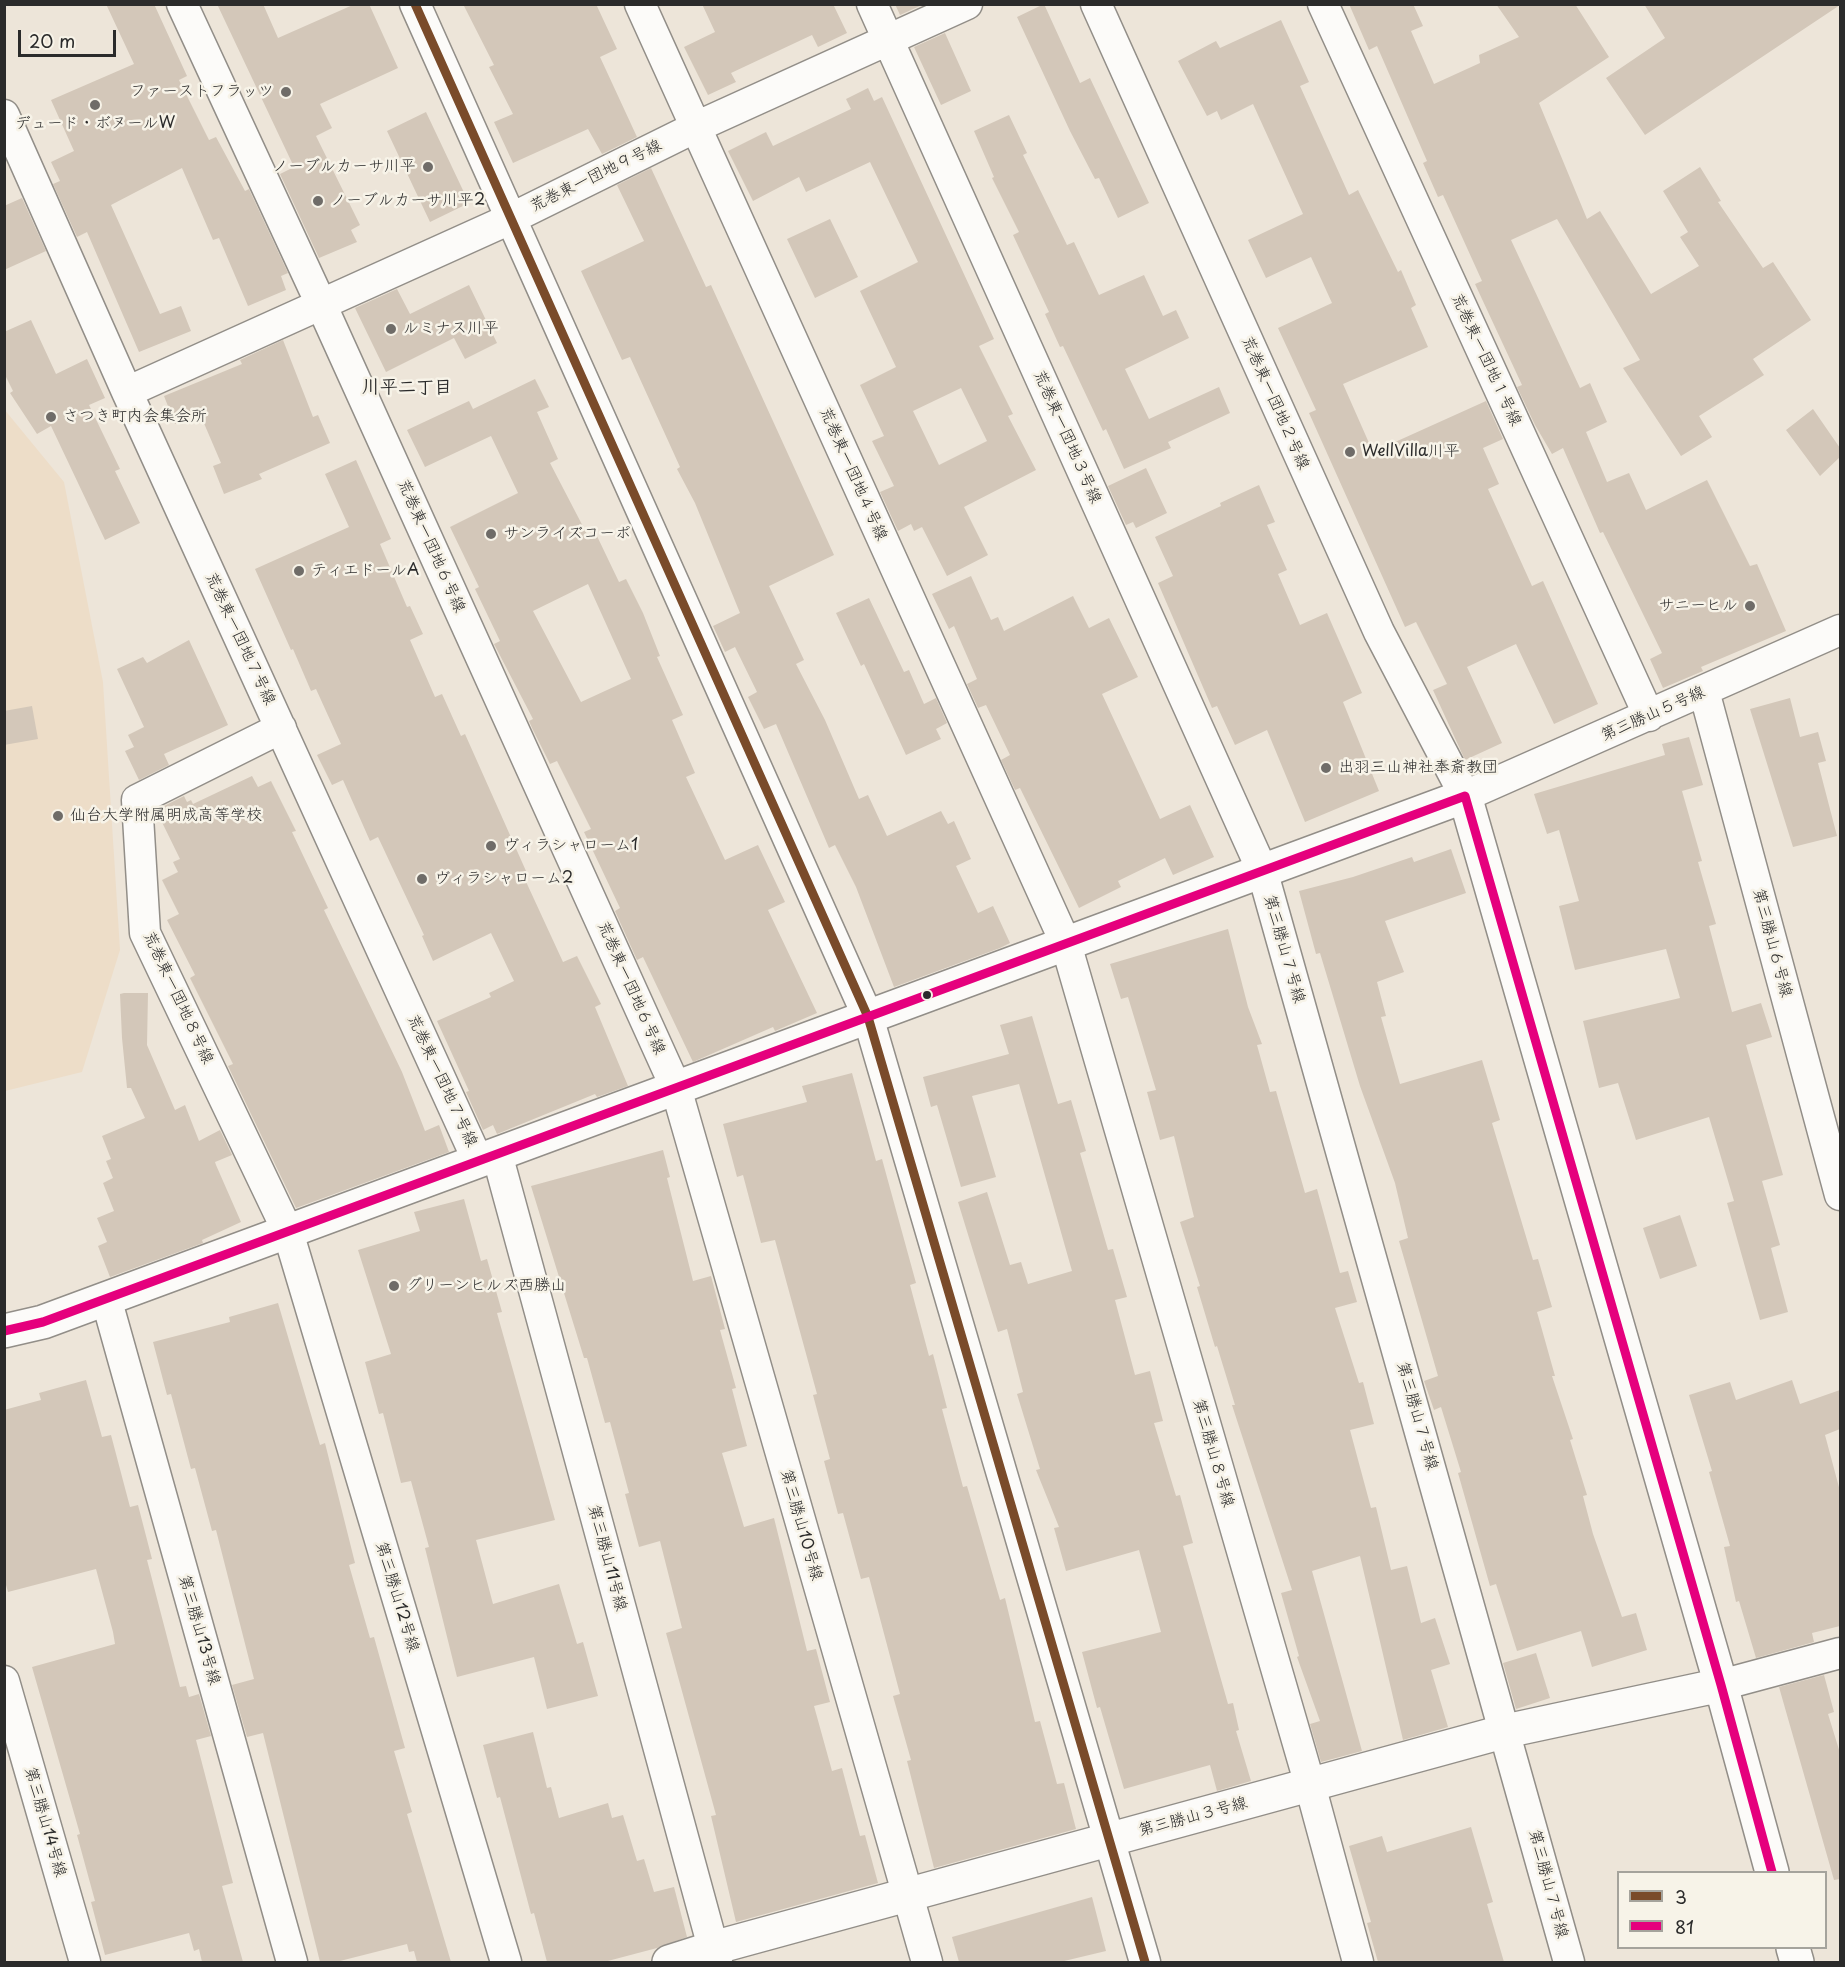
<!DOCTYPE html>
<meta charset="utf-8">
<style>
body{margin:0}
#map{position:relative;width:1845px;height:1967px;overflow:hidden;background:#ede5d9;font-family:"Playpen Sans",sans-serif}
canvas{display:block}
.frame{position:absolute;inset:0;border:6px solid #2b2b2b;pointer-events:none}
.legend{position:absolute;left:1617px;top:1871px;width:210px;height:78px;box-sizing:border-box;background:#f7f3e8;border:2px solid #a5a39c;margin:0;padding:8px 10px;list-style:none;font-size:18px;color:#2b2b2b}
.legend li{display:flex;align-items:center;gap:12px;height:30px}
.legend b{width:30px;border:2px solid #a5a39c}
.scale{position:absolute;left:18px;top:30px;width:98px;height:27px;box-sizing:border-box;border:3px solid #2b2b2b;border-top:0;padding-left:8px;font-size:18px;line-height:21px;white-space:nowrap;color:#2b2b2b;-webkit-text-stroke:4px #f7f3e8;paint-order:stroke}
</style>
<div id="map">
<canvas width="1845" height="1967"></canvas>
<div class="frame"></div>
<ul class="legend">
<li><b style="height:8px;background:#7a4b2a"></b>3</li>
<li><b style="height:8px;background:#e5007d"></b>81</li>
</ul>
<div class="scale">20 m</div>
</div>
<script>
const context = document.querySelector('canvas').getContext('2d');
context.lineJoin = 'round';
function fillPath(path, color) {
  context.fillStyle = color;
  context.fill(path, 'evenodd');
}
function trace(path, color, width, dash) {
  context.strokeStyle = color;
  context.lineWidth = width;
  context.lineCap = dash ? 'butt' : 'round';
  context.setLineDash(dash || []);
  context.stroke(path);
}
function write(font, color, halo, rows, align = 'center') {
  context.font = font + ' "Playpen Sans","Klee One",sans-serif';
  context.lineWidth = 5;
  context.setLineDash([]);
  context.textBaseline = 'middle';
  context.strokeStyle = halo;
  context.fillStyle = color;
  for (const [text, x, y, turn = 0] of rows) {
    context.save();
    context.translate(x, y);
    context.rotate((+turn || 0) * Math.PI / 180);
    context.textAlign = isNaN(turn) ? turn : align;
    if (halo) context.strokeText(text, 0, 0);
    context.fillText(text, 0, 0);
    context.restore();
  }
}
fillPath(new Path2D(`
 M 4,409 L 64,482 L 103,682 L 120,950 L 82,1072 L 5,1091 Z`), '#edddc8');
fillPath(new Path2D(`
 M 106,4 L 154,4 L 187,76 L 179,80 L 209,140 L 216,137 L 245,191 L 249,189 L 288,273 L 281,276 L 286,290 L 248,306 L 219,238 L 213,240 L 182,168 L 111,205 L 160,314 L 181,306 L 191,331 L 139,352 L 87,232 L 77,237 L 53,184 L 60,181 L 51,162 L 74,151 L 51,100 L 134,64 Z
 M 217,4 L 263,4 L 278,38 L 355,4 L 369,4 L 398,68 L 320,104 L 332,128 L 316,136 L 360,225 L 351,230 L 357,242 L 319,258 L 280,174 L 294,167 Z
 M 463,4 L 596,4 L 617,49 L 600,57 L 637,137 L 602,154 L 588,129 L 513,163 L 494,122 L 513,114 L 489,67 L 494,65 Z
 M 702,4 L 833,4 L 847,33 L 818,47 L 812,35 L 731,73 L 736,82 L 708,95 L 684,47 L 715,32 Z
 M 895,4 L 924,4 L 900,15 Z
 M 1044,4 L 1080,83 L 1090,78 L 1149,203 L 1118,218 L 1099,178 L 1095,179 L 1070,131 L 1017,17 Z
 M 1349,4 L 1413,4 L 1423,26 L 1411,31 L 1434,84 L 1480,63 L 1479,55 L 1519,37 L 1496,4 L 1575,4 L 1609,57 L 1539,103 L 1587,219 L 1600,211 L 1651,294 L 1699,266 L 1680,237 L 1688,232 L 1663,191 L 1700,167 L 1721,201 L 1718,202 L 1763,268 L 1773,262 L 1811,320 L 1753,359 L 1764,375 L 1699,416 L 1712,437 L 1681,456 L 1623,368 L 1640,360 L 1557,219 L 1511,240 L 1580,388 L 1590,383 L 1607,422 L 1586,432 L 1607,482 L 1629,473 L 1646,510 L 1707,480 L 1750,566 L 1757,564 L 1786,631 L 1701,667 L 1703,671 L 1663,688 L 1650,659 L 1662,653 L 1603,532 L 1600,533 L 1563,448 L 1552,454 L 1535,425 L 1517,387 L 1522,385 L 1475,284 L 1482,281 L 1443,195 L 1438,197 L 1423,163 L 1427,161 L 1377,46 L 1369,50 Z
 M 1644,4 L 1840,4 L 1840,5 L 1645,135 L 1606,78 L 1665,38 Z
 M 1281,20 L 1309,82 L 1300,86 L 1349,195 L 1358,190 L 1398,272 L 1401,270 L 1416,305 L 1411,308 L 1428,347 L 1343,384 L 1373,452 L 1486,401 L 1503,439 L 1483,448 L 1499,484 L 1488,489 L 1532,586 L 1543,581 L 1598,704 L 1554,724 L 1516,644 L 1467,667 L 1502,743 L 1465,760 L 1433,690 L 1447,684 L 1416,622 L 1405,627 L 1309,413 L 1316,410 L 1278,328 L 1332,303 L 1311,257 L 1266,278 L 1248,240 L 1303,214 L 1253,104 L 1221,120 L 1217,111 L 1207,116 L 1178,61 L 1216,41 L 1220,48 Z
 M 945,33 L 971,91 L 941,105 L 914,47 Z
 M 868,88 L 874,101 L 882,97 L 994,339 L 979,346 L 1013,414 L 1008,416 L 1036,470 L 964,507 L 988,555 L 947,576 L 922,527 L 914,531 L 911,524 L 898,531 L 880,492 L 894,486 L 872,441 L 884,436 L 860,385 L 896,367 L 860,291 L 918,262 L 870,162 L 806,192 L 799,177 L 753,201 L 728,151 L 766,132 L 773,146 L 851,109 L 846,99 ZM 961,388 L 987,441 L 939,465 L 913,411 Z
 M 426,112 L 469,203 L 430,222 L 387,131 Z
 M 1009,115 L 1027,153 L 1023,155 L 1067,245 L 1074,242 L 1099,295 L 1144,275 L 1163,316 L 1176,310 L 1189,338 L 1125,369 L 1149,419 L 1219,387 L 1230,413 L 1168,442 L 1171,448 L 1124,469 L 1106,429 L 1103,431 L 1063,346 L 1060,347 L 1045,314 L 1049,312 L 1013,235 L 1019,232 L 992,178 L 994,177 L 974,131 Z
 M 651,168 L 706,287 L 711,285 L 834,555 L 769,586 L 804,660 L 796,664 L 825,720 L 859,799 L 868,795 L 887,836 L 941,811 L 948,824 L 954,821 L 971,859 L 956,866 L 978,913 L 993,906 L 1010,943 L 1000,948 L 894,987 L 856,887 L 835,845 L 829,848 L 776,724 L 764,729 L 748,697 L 757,692 L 735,647 L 725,652 L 713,626 L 740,613 L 695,503 L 677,469 L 680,467 L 630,357 L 622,360 L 581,271 L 644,241 L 617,185 Z
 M 22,198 L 46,251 L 4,270 L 4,206 Z
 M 830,219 L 858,277 L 815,298 L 787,239 Z
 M 469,285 L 497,343 L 465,359 L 454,338 L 386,372 L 355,308 L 397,289 L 410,314 Z
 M 31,320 L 56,374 L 87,359 L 105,398 L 89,405 L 120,469 L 115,471 L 140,523 L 105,540 L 51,426 L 37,434 L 10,393 L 13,391 L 4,373 L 4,332 Z
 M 283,340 L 313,417 L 318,415 L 330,443 L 259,474 L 262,479 L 224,494 L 213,466 L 221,463 L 200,414 L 175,424 L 164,396 L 242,364 L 240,360 Z
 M 535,379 L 549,407 L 537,412 L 558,459 L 550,463 L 589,538 L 596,534 L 619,582 L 626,579 L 643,613 L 660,656 L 657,657 L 683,715 L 672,720 L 695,773 L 686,777 L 725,860 L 758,845 L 785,902 L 768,910 L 817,1013 L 775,1031 L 773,1027 L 693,1062 L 643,957 L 637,960 L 615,911 L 620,908 L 584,832 L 591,829 L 557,761 L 550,764 L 533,730 L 529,721 L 533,719 L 494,644 L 500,641 L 475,589 L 479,587 L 450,527 L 518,493 L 491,436 L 425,467 L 407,430 L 469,401 L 473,409 ZM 588,584 L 631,679 L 581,702 L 533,611 Z
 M 1813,409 L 1840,448 L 1840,457 L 1820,476 L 1786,430 Z
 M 356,460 L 391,539 L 380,544 L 407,607 L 410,606 L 423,634 L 410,640 L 435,697 L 442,694 L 461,736 L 465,734 L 526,871 L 522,873 L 563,962 L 577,956 L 601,1004 L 595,1007 L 628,1086 L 597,1097 L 595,1094 L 497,1134 L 493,1125 L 483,1130 L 466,1092 L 469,1091 L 437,1021 L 491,997 L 489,993 L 514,981 L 491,933 L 433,961 L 422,936 L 424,935 L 378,837 L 370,841 L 343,780 L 332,785 L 317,755 L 341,744 L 316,689 L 311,691 L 293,649 L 291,650 L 255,569 L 349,527 L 325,474 Z
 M 1146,468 L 1167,513 L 1136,528 L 1133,522 L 1126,525 L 1108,486 Z
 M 1259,485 L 1275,522 L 1267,525 L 1287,570 L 1278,574 L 1300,625 L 1327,613 L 1362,693 L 1343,702 L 1379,791 L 1305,822 L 1267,730 L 1235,745 L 1217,706 L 1212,708 L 1158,583 L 1173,576 L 1155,537 L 1221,506 L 1220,503 Z
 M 971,576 L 991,620 L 998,617 L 1004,631 L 1073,596 L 1089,628 L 1109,618 L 1138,677 L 1102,694 L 1160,819 L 1190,805 L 1214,857 L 1173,875 L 1165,858 L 1118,881 L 1121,887 L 1079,908 L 1020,788 L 1015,790 L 1001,760 L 1010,755 L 986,705 L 978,708 L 967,684 L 977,679 L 954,626 L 949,629 L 932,594 Z
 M 869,598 L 904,672 L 909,670 L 924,704 L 936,698 L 947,723 L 936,729 L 941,739 L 906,755 L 864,664 L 861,666 L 836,613 Z
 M 189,640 L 228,725 L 164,754 L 169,765 L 139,780 L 125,751 L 134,747 L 128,735 L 144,727 L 117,669 L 143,657 L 147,663 Z
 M 1790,698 L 1800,737 L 1818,732 L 1826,761 L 1818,763 L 1837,836 L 1793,847 L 1750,709 Z
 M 32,706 L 38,739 L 4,745 L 4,711 Z
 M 1689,737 L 1703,785 L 1682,791 L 1702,861 L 1698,862 L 1716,924 L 1709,926 L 1732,1012 L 1761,1003 L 1772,1037 L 1746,1045 L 1783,1175 L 1762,1181 L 1780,1245 L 1771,1248 L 1788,1312 L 1760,1320 L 1727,1203 L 1734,1201 L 1709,1117 L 1636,1140 L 1618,1083 L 1599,1088 L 1583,1021 L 1680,998 L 1666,949 L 1575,970 L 1559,906 L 1579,901 L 1559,830 L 1547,834 L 1534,794 L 1665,755 L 1662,744 Z
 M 252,776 L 258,787 L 271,781 L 296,831 L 292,832 L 328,908 L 324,910 L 402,1072 L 425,1131 L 439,1125 L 449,1152 L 296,1208 L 228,1066 L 233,1064 L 190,978 L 195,975 L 167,920 L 179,914 L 162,880 L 178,872 L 173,862 L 180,859 L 156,810 L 184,796 L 187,802 L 191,800 L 193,804 Z
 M 1451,849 L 1466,893 L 1385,921 L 1404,972 L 1377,982 L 1386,1016 L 1381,1017 L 1400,1084 L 1482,1060 L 1500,1120 L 1492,1123 L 1533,1260 L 1538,1259 L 1552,1307 L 1537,1312 L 1555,1376 L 1552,1376 L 1573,1439 L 1570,1440 L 1587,1495 L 1583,1496 L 1593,1534 L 1622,1617 L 1636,1613 L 1647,1650 L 1592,1667 L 1581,1631 L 1517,1651 L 1496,1584 L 1490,1586 L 1458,1473 L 1461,1472 L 1441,1407 L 1434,1410 L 1424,1381 L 1438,1376 L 1399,1241 L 1408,1238 L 1395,1183 L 1360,1086 L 1320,953 L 1316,954 L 1299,891 L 1353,877 L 1412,857 L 1414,862 Z
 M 1228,929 L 1248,1007 L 1262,1044 L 1257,1045 L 1270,1092 L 1276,1091 L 1305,1193 L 1317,1189 L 1340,1273 L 1348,1271 L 1357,1302 L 1335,1308 L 1359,1383 L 1363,1382 L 1374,1424 L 1350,1430 L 1371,1508 L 1376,1507 L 1391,1570 L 1407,1566 L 1421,1623 L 1435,1618 L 1450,1664 L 1431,1670 L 1448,1727 L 1403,1740 L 1360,1556 L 1312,1571 L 1362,1751 L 1321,1762 L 1310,1724 L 1320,1721 L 1297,1657 L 1299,1656 L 1281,1593 L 1292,1590 L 1232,1405 L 1235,1405 L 1217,1346 L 1215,1347 L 1197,1287 L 1200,1286 L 1180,1222 L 1194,1217 L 1174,1136 L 1160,1140 L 1147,1092 L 1156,1090 L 1128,997 L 1121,999 L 1110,964 Z
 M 124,993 L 148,993 L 147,1045 L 175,1110 L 185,1105 L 199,1141 L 220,1130 L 232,1155 L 215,1162 L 216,1165 L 241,1222 L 202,1240 L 203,1243 L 110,1277 L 98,1246 L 107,1242 L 97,1218 L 114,1211 L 103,1183 L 113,1178 L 106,1161 L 111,1159 L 102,1136 L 145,1118 L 131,1088 L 127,1088 L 122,1038 L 120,994 Z
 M 1032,1016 L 1058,1104 L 1071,1100 L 1086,1151 L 1080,1153 L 1108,1250 L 1113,1249 L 1127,1297 L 1115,1300 L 1135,1375 L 1150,1371 L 1163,1421 L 1154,1423 L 1176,1496 L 1180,1495 L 1193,1543 L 1183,1546 L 1228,1704 L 1233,1703 L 1239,1730 L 1236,1731 L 1251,1781 L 1217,1791 L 1210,1765 L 1124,1789 L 1100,1707 L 1097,1708 L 1082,1652 L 1161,1632 L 1139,1550 L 1066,1571 L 1054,1528 L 1059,1527 L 1036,1470 L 1040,1469 L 1017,1394 L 1023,1392 L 1007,1329 L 998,1332 L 958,1202 L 987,1192 L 1010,1265 L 1021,1262 L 1028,1284 L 1072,1271 L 1019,1084 L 972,1096 L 996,1177 L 961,1187 L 937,1105 L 931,1107 L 923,1077 L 1009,1054 L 1000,1025 Z
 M 852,1073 L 876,1161 L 882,1159 L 916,1283 L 910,1285 L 929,1356 L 933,1354 L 947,1408 L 942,1409 L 963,1487 L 967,1486 L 1000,1600 L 1005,1598 L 1035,1722 L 1040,1721 L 1057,1784 L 1064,1783 L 1076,1829 L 934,1868 L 907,1761 L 911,1760 L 893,1696 L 900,1694 L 869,1577 L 861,1579 L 843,1513 L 838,1514 L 824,1461 L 830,1459 L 813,1395 L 817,1394 L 775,1240 L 761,1243 L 743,1175 L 737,1177 L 723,1124 L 807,1102 L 802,1086 Z
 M 663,1150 L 670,1177 L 667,1178 L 693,1281 L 711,1276 L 725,1329 L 720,1330 L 736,1388 L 732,1389 L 747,1446 L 722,1453 L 744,1527 L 774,1518 L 807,1651 L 816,1649 L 830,1702 L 814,1706 L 832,1771 L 842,1768 L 860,1836 L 865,1835 L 878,1883 L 736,1922 L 711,1816 L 716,1815 L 666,1633 L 682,1628 L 660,1541 L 639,1547 L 625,1494 L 629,1493 L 610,1422 L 605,1423 L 587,1358 L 584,1358 L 531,1186 Z
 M 464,1199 L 481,1261 L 487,1259 L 502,1312 L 497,1313 L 555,1520 L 476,1540 L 493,1604 L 559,1584 L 577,1644 L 583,1642 L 598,1696 L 547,1709 L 534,1657 L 457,1677 L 425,1548 L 429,1547 L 411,1481 L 401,1483 L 383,1413 L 379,1414 L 365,1362 L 391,1354 L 358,1250 L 420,1231 L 414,1212 Z
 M 1680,1215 L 1697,1266 L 1660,1279 L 1643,1228 Z
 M 278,1303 L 320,1445 L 325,1443 L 355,1563 L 349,1565 L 370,1638 L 374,1637 L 405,1748 L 394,1751 L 412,1812 L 407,1814 L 451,1962 L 417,1962 L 414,1951 L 409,1952 L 407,1944 L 336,1962 L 320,1962 L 263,1733 L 247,1737 L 232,1685 L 254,1679 L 216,1530 L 212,1531 L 195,1468 L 191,1469 L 171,1394 L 167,1395 L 153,1342 L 230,1322 L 229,1317 Z
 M 86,1380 L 102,1437 L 111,1435 L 130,1507 L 138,1505 L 152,1559 L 147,1560 L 180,1687 L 186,1686 L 189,1697 L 199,1694 L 211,1736 L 196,1740 L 233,1883 L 222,1886 L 243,1962 L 202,1962 L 199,1949 L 194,1951 L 189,1933 L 105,1955 L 91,1902 L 95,1901 L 77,1835 L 80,1834 L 32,1667 L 115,1644 L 113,1632 L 96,1569 L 8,1592 L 4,1578 L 4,1410 L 41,1400 L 39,1393 Z
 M 1792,1380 L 1800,1404 L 1840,1390 L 1840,1429 L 1825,1435 L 1840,1491 L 1840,1626 L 1812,1633 L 1814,1642 L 1756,1658 L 1739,1601 L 1736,1602 L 1724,1547 L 1730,1546 L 1709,1472 L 1712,1471 L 1689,1395 L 1730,1382 L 1736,1400 Z
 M 1536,1653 L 1550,1698 L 1516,1709 L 1503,1663 Z
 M 1824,1675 L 1834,1712 L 1828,1714 L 1840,1753 L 1840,1879 L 1834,1880 L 1779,1687 Z
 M 533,1732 L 547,1788 L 551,1787 L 559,1818 L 608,1803 L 612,1818 L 623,1815 L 637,1861 L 644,1859 L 654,1892 L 674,1887 L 687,1937 L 657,1948 L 604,1962 L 547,1962 L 534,1913 L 531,1914 L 500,1797 L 497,1798 L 483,1745 Z
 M 1471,1827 L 1493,1902 L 1487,1904 L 1504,1962 L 1378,1962 L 1367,1923 L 1371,1922 L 1349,1846 L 1382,1836 L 1387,1852 Z
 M 1092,1897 L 1106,1951 L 1060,1962 L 959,1962 L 952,1937 Z`), '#d3c7b9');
const street = new Path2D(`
 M 182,4 L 321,304 L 676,1088 L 927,1962
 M 415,4 L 868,1017 L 1145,1962
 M 640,4 L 1066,944 L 1310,1785 L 1358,1962
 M 872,4 L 1262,870 L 1569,1962
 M 1096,4 L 1379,632 L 1465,796 L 1840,630
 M 1323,4 L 1649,716
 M 4,115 L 127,392 L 478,1161
 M 127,392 L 510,219 L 696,127 L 967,4
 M 1704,691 L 1840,1195
 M 281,728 L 137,800 L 145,933 L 288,1232 L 506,1962
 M 497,1154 L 717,1962
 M 106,1298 L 292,1962
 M 4,1681 L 85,1962
 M 1721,1685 L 1840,1653`);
const secondary = new Path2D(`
 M 4,1331 L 43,1322 L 1465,796 L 1721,1685 L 1772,1872
 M 1793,1948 L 1797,1962
 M 669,1962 L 713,1948 L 1506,1731 L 1721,1685`);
trace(street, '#928e88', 33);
trace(secondary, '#928e88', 36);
trace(street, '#fcfbf9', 30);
trace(secondary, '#fcfbf9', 33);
trace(new Path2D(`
 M 415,4 L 868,1017 L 1145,1962`), '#7a4b2a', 9);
trace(new Path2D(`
 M 4,1331 L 43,1322 L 1465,796 L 1721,1685 L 1772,1872`), '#e5007d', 9);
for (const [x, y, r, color] of [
 [286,92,6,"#6f6c68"],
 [95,105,6,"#6f6c68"],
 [428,167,6,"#6f6c68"],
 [318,201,6,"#6f6c68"],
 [391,329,6,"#6f6c68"],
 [51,417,6,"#6f6c68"],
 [1350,452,6,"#6f6c68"],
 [491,534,6,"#6f6c68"],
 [299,571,6,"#6f6c68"],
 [1750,606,6,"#6f6c68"],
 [1326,768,6,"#6f6c68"],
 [58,816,6,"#6f6c68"],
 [491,846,6,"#6f6c68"],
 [422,879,6,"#6f6c68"],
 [927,995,5,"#2b2b2b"],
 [394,1286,6,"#6f6c68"]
]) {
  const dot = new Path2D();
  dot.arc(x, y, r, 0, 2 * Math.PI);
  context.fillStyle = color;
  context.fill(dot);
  trace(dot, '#f7f3e8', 2);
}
write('16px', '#2b2b2b', '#f7f3e8', [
 ["ファーストフラッツ",274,92,"right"],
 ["デュード・ボヌールW",95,124,"center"],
 ["ノーブルカーサ川平",416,167,"right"],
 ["ノーブルカーサ川平2",330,201],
 ["ルミナス川平",403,329],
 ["さつき町内会集会所",63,417],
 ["WellVilla川平",1362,452],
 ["サンライズコーポ",503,534],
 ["ティエドールA",311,571],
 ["サニーヒル",1738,606,"right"],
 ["出羽三山神社奉斎教団",1338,768],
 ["仙台大学附属明成高等学校",70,816],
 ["ヴィラシャローム1",503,846],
 ["ヴィラシャローム2",434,879],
 ["グリーンヒルズ西勝山",406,1286]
], 'left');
write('16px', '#2b2b2b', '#f7f3e8', [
 ["荒巻東一団地９号線",596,176,-26],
 ["荒巻東一団地１号線",1486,360,65],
 ["荒巻東一団地２号線",1275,403,66],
 ["荒巻東一団地３号線",1067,437,66],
 ["荒巻東一団地４号線",853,474,66],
 ["荒巻東一団地６号線",431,546,66],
 ["荒巻東一団地７号線",240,639,65],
 ["第三勝山５号線",1653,714,-24],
 ["第三勝山６号線",1772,943,75],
 ["第三勝山７号線",1284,949,74],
 ["荒巻東一団地６号線",631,988,66],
 ["荒巻東一団地８号線",178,998,65],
 ["荒巻東一団地７号線",442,1081,65],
 ["第三勝山７号線",1417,1416,74],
 ["第三勝山８号線",1213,1453,74],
 ["第三勝山10号線",801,1525,74],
 ["第三勝山11号線",607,1558,75],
 ["第三勝山12号線",397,1597,73],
 ["第三勝山13号線",199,1630,74],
 ["第三勝山３号線",1193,1817,-15],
 ["第三勝山14号線",45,1822,74],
 ["第三勝山７号線",1548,1884,75]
]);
write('bold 18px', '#2b2b2b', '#f7f3e8', [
 ["川平二丁目",407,388]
]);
</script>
